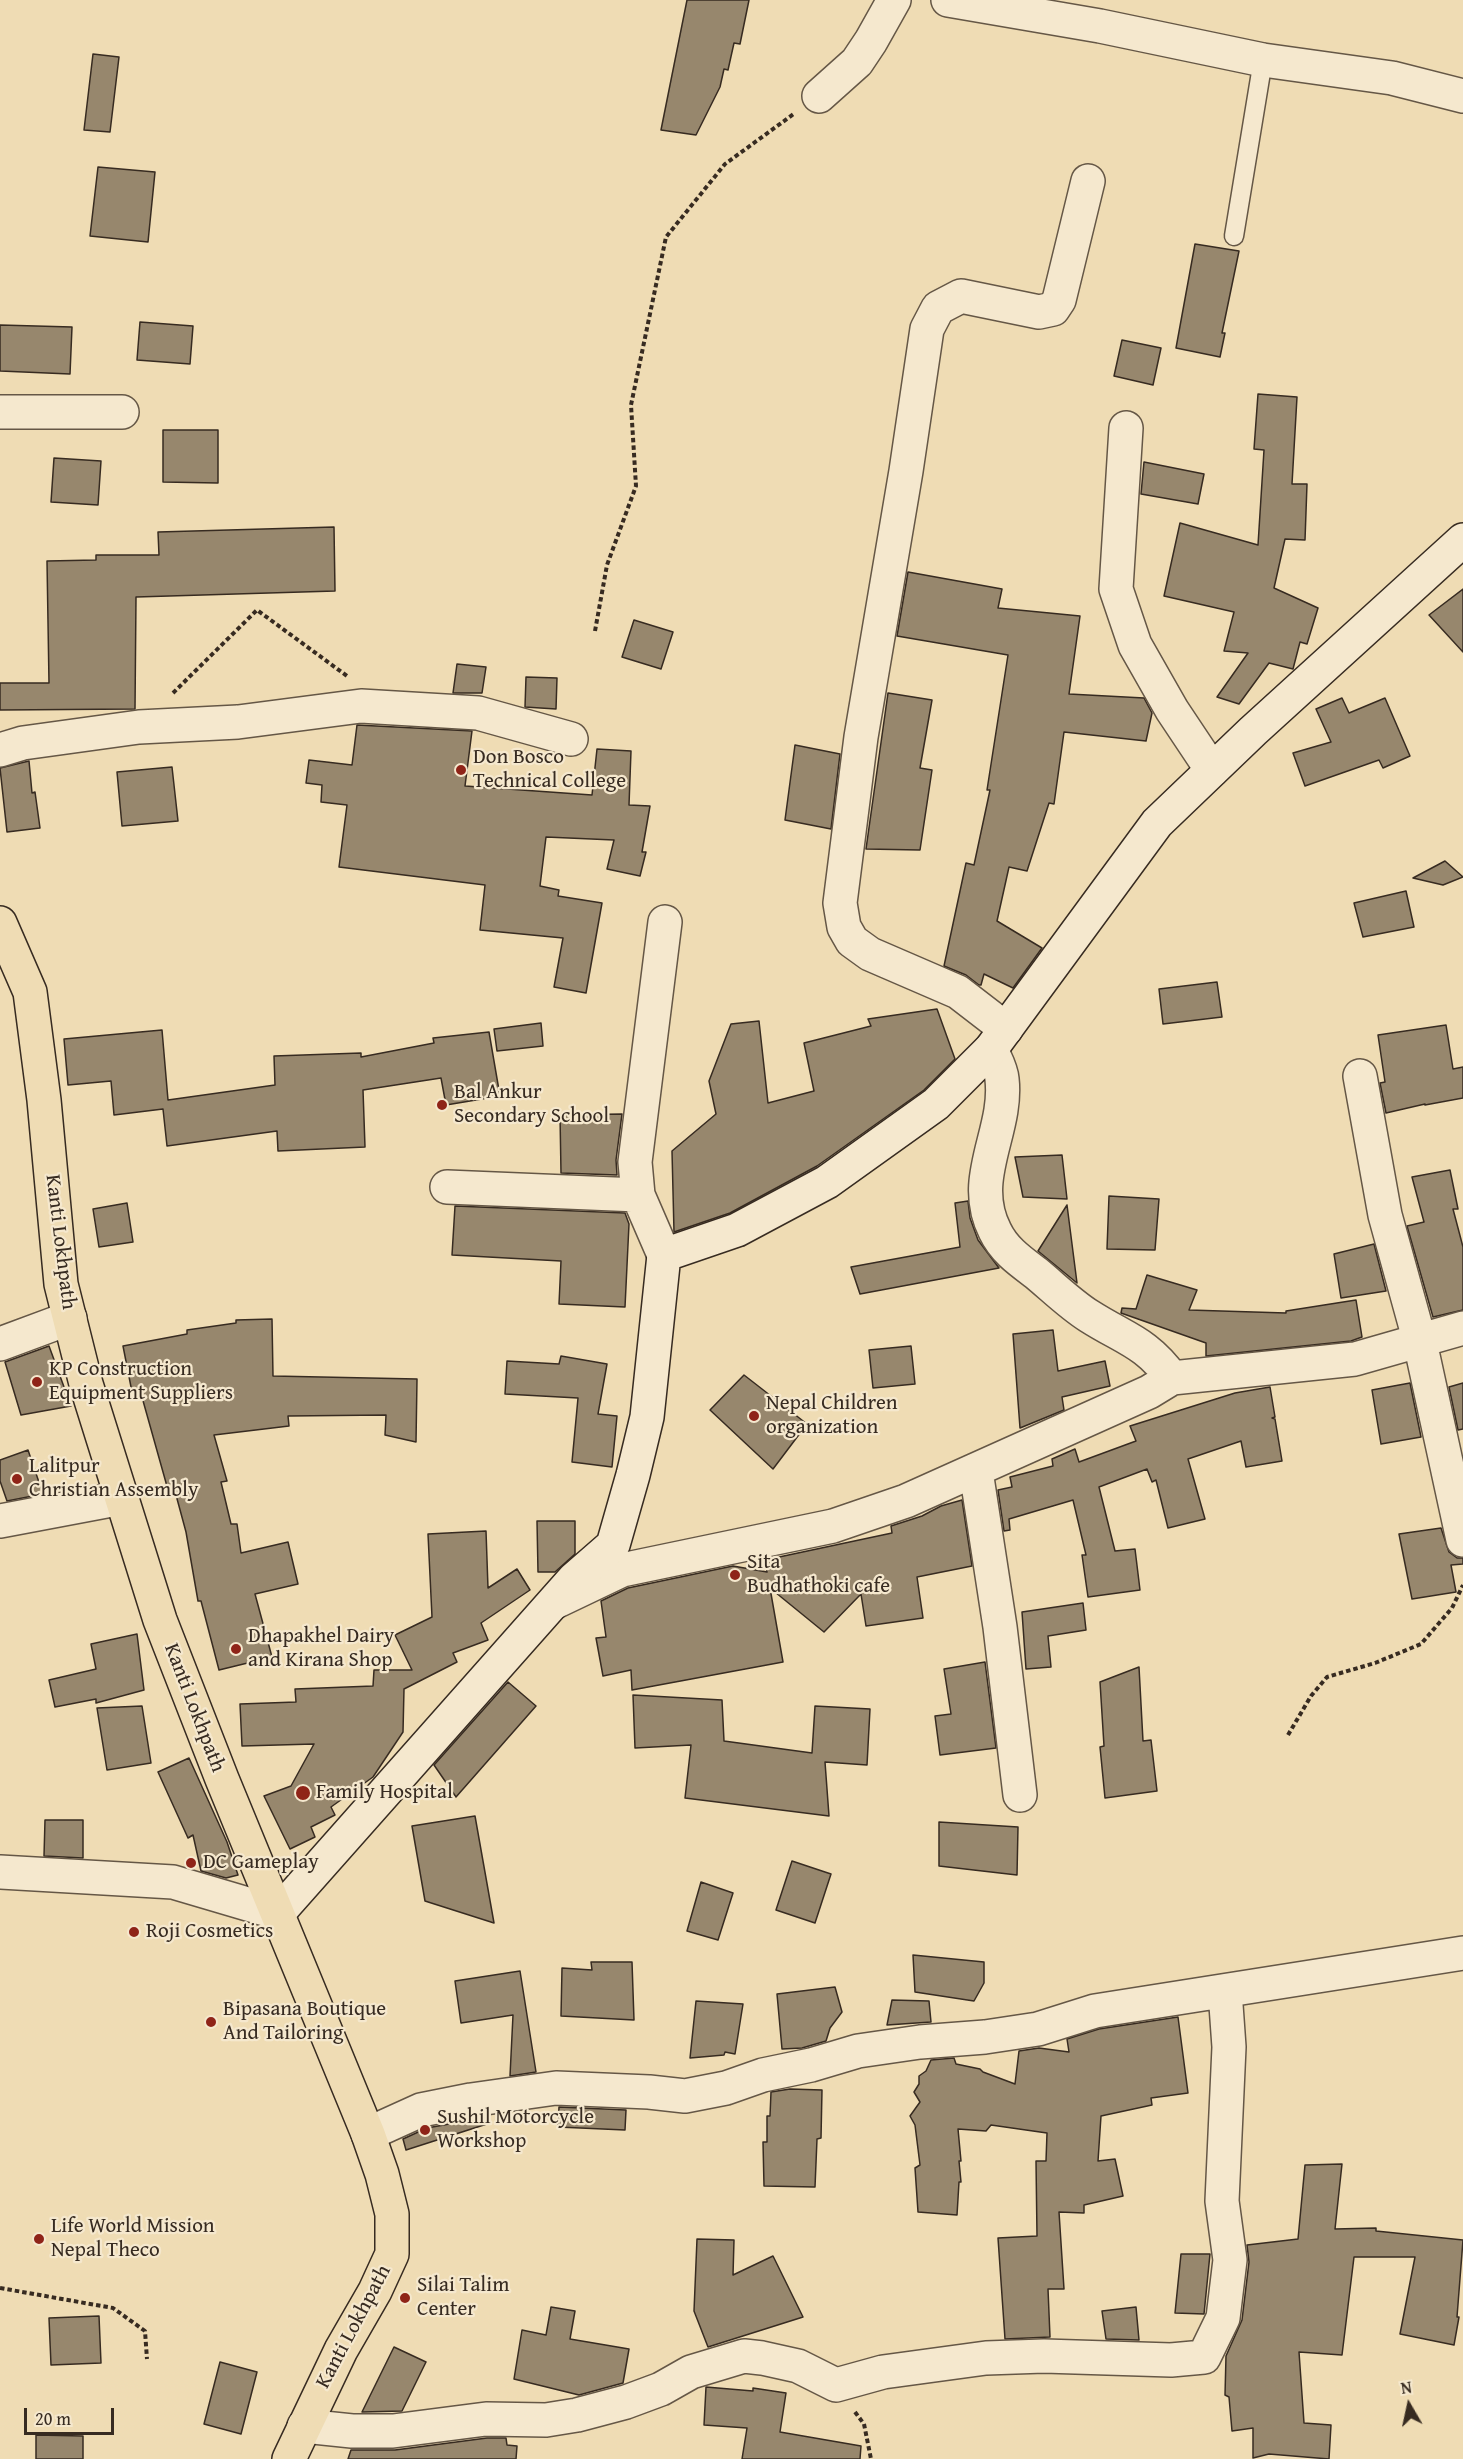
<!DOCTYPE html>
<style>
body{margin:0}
#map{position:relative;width:1463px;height:2459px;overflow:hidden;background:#efdcb4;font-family:"Gentium Book Plus",serif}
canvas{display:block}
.north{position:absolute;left:1379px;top:2375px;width:60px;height:60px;-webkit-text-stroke:4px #f5e8ce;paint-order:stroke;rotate:351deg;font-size:16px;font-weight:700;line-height:24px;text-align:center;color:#372b21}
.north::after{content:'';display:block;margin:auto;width:21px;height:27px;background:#372b21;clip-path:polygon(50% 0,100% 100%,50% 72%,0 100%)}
.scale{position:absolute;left:24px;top:2408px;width:90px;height:27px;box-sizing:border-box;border:3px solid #372b21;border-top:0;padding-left:8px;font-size:18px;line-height:21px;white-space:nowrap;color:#372b21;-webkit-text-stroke:4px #f5e8ce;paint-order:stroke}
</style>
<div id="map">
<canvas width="1463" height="2459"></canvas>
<div class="north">N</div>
<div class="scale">20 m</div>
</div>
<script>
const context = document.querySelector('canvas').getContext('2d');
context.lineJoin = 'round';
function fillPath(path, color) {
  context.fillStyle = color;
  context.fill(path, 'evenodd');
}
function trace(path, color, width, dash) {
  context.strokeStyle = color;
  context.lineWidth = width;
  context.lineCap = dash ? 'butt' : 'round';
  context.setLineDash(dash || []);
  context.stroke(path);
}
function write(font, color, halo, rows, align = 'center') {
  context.font = font + ' "Gentium Book Plus",serif';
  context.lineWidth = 4.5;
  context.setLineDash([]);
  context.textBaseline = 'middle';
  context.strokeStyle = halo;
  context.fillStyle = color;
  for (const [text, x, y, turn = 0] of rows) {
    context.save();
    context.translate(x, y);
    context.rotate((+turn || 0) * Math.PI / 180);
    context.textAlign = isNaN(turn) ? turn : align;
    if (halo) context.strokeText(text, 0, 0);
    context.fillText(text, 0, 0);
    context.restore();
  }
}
const building = new Path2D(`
 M 687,0 L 749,0 L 740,44 L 734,43 L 728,70 L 724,69 L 720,87 L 696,135 L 661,130 Z
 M 93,54 L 119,57 L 110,132 L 84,130 Z
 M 98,167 L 155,172 L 148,242 L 90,236 Z
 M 1195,244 L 1239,251 L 1222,333 L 1225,333 L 1220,357 L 1176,348 Z
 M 140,322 L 193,326 L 190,364 L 137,360 Z
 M 0,325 L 72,327 L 70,374 L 0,371 Z
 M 1122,340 L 1161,348 L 1153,385 L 1114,376 Z
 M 1258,394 L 1297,397 L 1292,484 L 1307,484 L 1305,540 L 1285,539 L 1274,588 L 1318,608 L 1307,644 L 1300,642 L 1293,669 L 1269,663 L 1239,704 L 1217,697 L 1248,653 L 1224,651 L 1234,612 L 1164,596 L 1180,523 L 1258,545 L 1264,450 L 1254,449 Z
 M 163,430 L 218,430 L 218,483 L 163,482 Z
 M 54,458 L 101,461 L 98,505 L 51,502 Z
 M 1144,462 L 1204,474 L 1198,504 L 1141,494 Z
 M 334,527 L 335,591 L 136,597 L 135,709 L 0,710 L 0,683 L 49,683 L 47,561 L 96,560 L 96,555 L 159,555 L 158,532 Z
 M 908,572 L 1002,589 L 998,608 L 1080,616 L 1069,694 L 1144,698 L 1152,713 L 1146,741 L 1064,732 L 1054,804 L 1049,803 L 1027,871 L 1009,867 L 997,921 L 1042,948 L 1013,988 L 984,974 L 981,985 L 979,985 L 966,975 L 944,966 L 966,863 L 974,865 L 990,790 L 987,790 L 1008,655 L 897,636 Z
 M 1463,589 L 1463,652 L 1429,615 Z
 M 634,620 L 673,632 L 661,669 L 622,657 Z
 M 457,664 L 486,667 L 482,693 L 453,693 Z
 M 526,677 L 557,678 L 556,709 L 525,707 Z
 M 888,693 L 932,700 L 920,768 L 932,770 L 920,850 L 866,849 Z
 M 1342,698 L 1349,713 L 1385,698 L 1410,756 L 1383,768 L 1379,760 L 1305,786 L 1293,753 L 1331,742 L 1316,709 Z
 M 357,725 L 472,731 L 465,786 L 592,795 L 597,749 L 631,751 L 629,805 L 650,806 L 642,852 L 646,852 L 640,876 L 607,869 L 614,840 L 546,837 L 540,886 L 559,890 L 558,896 L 602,903 L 586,993 L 554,987 L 563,938 L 480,930 L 485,885 L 339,867 L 347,805 L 321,802 L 322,785 L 306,783 L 309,760 L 352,765 Z
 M 795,745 L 840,754 L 831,829 L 785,820 Z
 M 29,761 L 32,793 L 35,792 L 40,828 L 7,832 L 0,768 Z
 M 172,767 L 178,821 L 122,826 L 117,772 Z
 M 1445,861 L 1463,877 L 1443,885 L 1413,878 Z
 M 1406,891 L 1414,927 L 1363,937 L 1354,903 Z
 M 1217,982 L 1222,1017 L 1163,1024 L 1159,989 Z
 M 937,1009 L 955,1059 L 924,1090 L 817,1166 L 730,1213 L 674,1232 L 672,1151 L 716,1114 L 709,1081 L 731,1024 L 759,1021 L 768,1103 L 814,1091 L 804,1043 L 871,1026 L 868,1019 Z
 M 541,1023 L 543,1046 L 497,1051 L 494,1029 Z
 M 1446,1025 L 1453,1069 L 1463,1067 L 1463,1098 L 1425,1105 L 1425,1104 L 1386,1113 L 1380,1083 L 1385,1082 L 1378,1035 Z
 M 162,1030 L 168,1100 L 275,1085 L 274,1056 L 361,1053 L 361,1057 L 434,1043 L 433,1038 L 489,1032 L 500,1096 L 446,1105 L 441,1078 L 363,1090 L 365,1147 L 278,1151 L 277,1131 L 167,1146 L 163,1109 L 114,1115 L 111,1081 L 68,1085 L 64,1039 Z
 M 622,1114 L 616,1160 L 617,1175 L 561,1173 L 560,1115 Z
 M 1062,1155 L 1067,1199 L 1023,1197 L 1015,1157 Z
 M 1450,1170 L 1458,1209 L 1453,1209 L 1463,1247 L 1463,1310 L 1433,1317 L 1407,1226 L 1424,1222 L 1412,1177 Z
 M 1109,1196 L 1159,1199 L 1155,1250 L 1107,1249 Z
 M 968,1201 L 970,1218 L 978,1240 L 999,1268 L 860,1294 L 851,1267 L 960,1247 L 955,1203 Z
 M 127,1203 L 133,1242 L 99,1247 L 93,1209 Z
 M 1067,1205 L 1077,1283 L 1038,1251 Z
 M 455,1206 L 625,1213 L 629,1224 L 625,1307 L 559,1304 L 561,1261 L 452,1255 Z
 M 1374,1244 L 1386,1291 L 1341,1298 L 1334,1254 Z
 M 1147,1275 L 1197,1290 L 1189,1310 L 1286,1313 L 1286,1311 L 1356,1300 L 1362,1337 L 1351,1341 L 1206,1356 L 1206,1343 L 1121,1313 L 1122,1308 L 1136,1309 Z
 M 272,1319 L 273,1376 L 417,1379 L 416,1442 L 385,1435 L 386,1415 L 288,1416 L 289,1426 L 214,1435 L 227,1481 L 221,1482 L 231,1524 L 237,1524 L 241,1553 L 288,1542 L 298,1584 L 255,1594 L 272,1657 L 219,1670 L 201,1601 L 198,1601 L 186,1532 L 176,1495 L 170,1497 L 140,1390 L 132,1392 L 123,1346 L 187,1334 L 187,1330 L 236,1323 L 236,1320 Z
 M 1053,1330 L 1058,1371 L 1105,1361 L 1110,1386 L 1062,1397 L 1064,1410 L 1020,1428 L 1013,1334 Z
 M 49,1346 L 71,1406 L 21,1415 L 5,1362 Z
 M 911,1346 L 915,1384 L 873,1388 L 869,1350 Z
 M 561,1356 L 607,1364 L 598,1414 L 617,1416 L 612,1467 L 572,1462 L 578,1398 L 505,1394 L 507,1361 L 559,1364 Z
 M 744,1375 L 807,1424 L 773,1469 L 710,1410 Z
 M 1410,1383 L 1421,1437 L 1381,1444 L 1372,1390 Z
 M 1463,1383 L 1463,1429 L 1458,1430 L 1449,1387 Z
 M 1270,1387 L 1275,1417 L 1272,1418 L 1275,1419 L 1282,1461 L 1246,1467 L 1241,1441 L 1188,1459 L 1205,1519 L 1168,1528 L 1156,1480 L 1152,1482 L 1147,1469 L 1099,1487 L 1115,1551 L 1135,1549 L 1140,1590 L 1088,1597 L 1082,1555 L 1086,1555 L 1073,1500 L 1009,1519 L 1010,1530 L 1004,1531 L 998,1490 L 1012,1487 L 1010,1477 L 1053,1466 L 1052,1459 L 1075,1449 L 1079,1462 L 1136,1441 L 1130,1426 L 1235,1393 Z
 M 28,1450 L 43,1494 L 7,1501 L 0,1481 L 0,1460 Z
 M 962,1500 L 972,1566 L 917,1577 L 923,1618 L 866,1626 L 861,1594 L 824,1632 L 770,1588 L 783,1662 L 632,1690 L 631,1670 L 603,1676 L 596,1638 L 606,1637 L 601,1601 L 628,1588 L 733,1566 L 767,1572 L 765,1560 L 892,1533 L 891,1526 L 922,1516 L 941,1506 Z
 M 537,1521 L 575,1521 L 575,1554 L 555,1572 L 538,1572 Z
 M 1441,1528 L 1449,1552 L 1457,1558 L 1463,1558 L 1463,1564 L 1451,1565 L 1456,1592 L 1412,1599 L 1399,1534 Z
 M 486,1531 L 488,1588 L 517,1569 L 530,1590 L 481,1623 L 488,1640 L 453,1653 L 457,1662 L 404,1689 L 403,1732 L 373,1777 L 331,1807 L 335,1815 L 311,1827 L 315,1837 L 290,1849 L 264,1796 L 291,1786 L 314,1744 L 242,1746 L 240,1704 L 296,1702 L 295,1689 L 373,1686 L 374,1670 L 412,1670 L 395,1635 L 432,1617 L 428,1534 Z
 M 1083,1603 L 1086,1630 L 1048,1636 L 1051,1667 L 1026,1669 L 1022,1612 Z
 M 137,1634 L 144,1690 L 96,1703 L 96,1699 L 55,1707 L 49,1680 L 96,1669 L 91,1644 Z
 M 985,1662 L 996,1748 L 940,1755 L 935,1716 L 951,1714 L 944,1669 Z
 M 1139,1667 L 1143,1741 L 1151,1740 L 1157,1791 L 1105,1798 L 1100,1747 L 1104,1746 L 1100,1682 Z
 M 508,1682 L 536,1706 L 456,1797 L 434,1765 Z
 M 633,1695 L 722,1700 L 724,1741 L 812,1753 L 815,1706 L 870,1709 L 867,1765 L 825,1762 L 829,1816 L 685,1798 L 691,1745 L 635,1748 Z
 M 142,1706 L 151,1763 L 107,1770 L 97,1708 Z
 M 189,1758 L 227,1842 L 238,1875 L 226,1878 L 201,1871 L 193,1835 L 188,1838 L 158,1772 Z
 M 475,1816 L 494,1923 L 425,1901 L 412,1826 Z
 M 45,1820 L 83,1820 L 83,1858 L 44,1856 Z
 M 939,1822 L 1018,1827 L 1017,1875 L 939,1866 Z
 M 792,1861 L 831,1874 L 815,1923 L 776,1910 Z
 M 701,1882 L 733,1893 L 718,1940 L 687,1931 Z
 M 913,1955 L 984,1962 L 984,1983 L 974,2001 L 915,1992 Z
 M 591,1962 L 632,1962 L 634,2020 L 561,2016 L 562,1968 L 592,1970 Z
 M 520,1971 L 536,2072 L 510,2076 L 513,2015 L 461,2023 L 455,1981 Z
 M 835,1987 L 842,2012 L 830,2028 L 826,2041 L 802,2048 L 782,2049 L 777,1994 Z
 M 892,2000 L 929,2001 L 931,2022 L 887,2025 Z
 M 696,2001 L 743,2004 L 735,2054 L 725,2052 L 724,2055 L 690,2058 Z
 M 1178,2017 L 1188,2093 L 1151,2098 L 1152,2105 L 1101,2116 L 1098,2161 L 1115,2159 L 1123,2196 L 1084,2205 L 1084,2213 L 1059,2212 L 1064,2289 L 1048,2289 L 1050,2337 L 1005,2339 L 998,2238 L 1037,2236 L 1036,2161 L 1046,2161 L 1047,2133 L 991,2125 L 986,2131 L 958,2129 L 961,2161 L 959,2161 L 961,2182 L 959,2182 L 957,2215 L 918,2212 L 915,2168 L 920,2165 L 915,2125 L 910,2116 L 920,2102 L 914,2092 L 919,2084 L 919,2076 L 926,2071 L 931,2060 L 954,2058 L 956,2064 L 980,2069 L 983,2072 L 1015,2084 L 1019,2051 L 1039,2048 L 1069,2052 L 1067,2039 L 1099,2029 Z
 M 790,2089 L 822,2090 L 821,2138 L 817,2139 L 815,2187 L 764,2186 L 763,2142 L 767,2142 L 767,2116 L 770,2116 L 771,2092 Z
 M 559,2107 L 626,2110 L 625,2130 L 558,2127 Z
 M 488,2117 L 490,2123 L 406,2150 L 403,2139 L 427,2128 Z
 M 1342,2164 L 1335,2229 L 1376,2228 L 1376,2231 L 1463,2240 L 1457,2317 L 1459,2317 L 1454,2345 L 1400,2334 L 1415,2257 L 1354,2257 L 1342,2355 L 1299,2352 L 1304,2423 L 1331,2425 L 1329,2459 L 1269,2454 L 1253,2458 L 1253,2428 L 1232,2431 L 1229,2397 L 1225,2395 L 1226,2356 L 1242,2320 L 1249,2262 L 1247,2245 L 1298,2239 L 1305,2165 Z
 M 697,2239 L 734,2240 L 733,2275 L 773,2256 L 803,2317 L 708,2347 L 694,2311 Z
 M 1181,2254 L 1210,2254 L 1204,2314 L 1175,2313 Z
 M 551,2307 L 575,2311 L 570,2339 L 629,2349 L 623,2383 L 579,2395 L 514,2379 L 522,2330 L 546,2335 Z
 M 1136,2307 L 1139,2340 L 1106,2339 L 1102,2311 Z
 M 99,2316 L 101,2363 L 51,2365 L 49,2318 Z
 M 394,2347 L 426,2362 L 402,2411 L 362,2412 Z
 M 220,2362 L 257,2372 L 241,2434 L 204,2424 Z
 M 706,2387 L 753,2391 L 753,2388 L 786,2393 L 780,2432 L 861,2446 L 860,2459 L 742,2459 L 747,2428 L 704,2425 Z
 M 36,2435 L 83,2436 L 83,2459 L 36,2459 Z
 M 487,2438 L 506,2438 L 507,2445 L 517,2446 L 516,2459 L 348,2459 L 351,2450 L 395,2450 Z`);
fillPath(building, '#97876d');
trace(building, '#372b21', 1.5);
const service = new Path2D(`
 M 1234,236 L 1263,60`);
const minor = new Path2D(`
 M 948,0 L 1100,26 L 1263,60 L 1392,78 L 1463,96
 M 819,96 L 857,62 L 871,41 L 894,0
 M 0,412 L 122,412
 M 1126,428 L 1116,589 L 1135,645 L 1172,710 L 1212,770
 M 0,750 L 23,743 L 139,727 L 238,722 L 361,706 L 478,713 L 571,739
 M 1006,1029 L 958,992 L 870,954 L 852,941 L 844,927 L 840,903 L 861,737 L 906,471 L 927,329 L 938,308 L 961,296 L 1039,312 L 1053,309 L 1059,300 L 1088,181
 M 991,1049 C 995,1059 1001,1068 1002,1079 C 1008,1132 968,1178 995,1231 C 1004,1250 1020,1261 1036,1273 C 1053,1287 1070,1304 1089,1316 C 1125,1339 1146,1342 1172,1378 L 1355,1359 L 1463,1328
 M 1360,1076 L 1385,1215 L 1420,1342 L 1463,1540
 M 447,1187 L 638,1195
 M 664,1255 L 638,1195 L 635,1162 L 665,922
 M 0,1344 L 70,1318
 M 976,1471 L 1000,1627 L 1020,1795
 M 0,1521 L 122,1498
 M 555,1602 L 622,1570 L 833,1526 L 906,1501 L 1149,1392 L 1172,1378
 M 0,1872 L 173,1882 L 278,1913
 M 368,2134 L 421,2110 L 471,2100 L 556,2088 L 649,2092 L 685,2096 L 726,2088 L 763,2075 L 811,2065 L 858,2051 L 920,2042 L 985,2037 L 1038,2029 L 1095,2011 L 1463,1953
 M 304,2426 L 352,2431 L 393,2431 L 486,2419 L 546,2420 L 577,2415 L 626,2402 L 661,2389 L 691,2372 L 744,2356 L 762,2358 L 798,2366 L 836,2385 L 883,2372 L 986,2358 L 1044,2356 L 1171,2360 L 1204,2357 L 1223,2318 L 1230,2260 L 1222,2201 L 1229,2047 L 1225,1991`);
const secondary = new Path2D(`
 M 278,1913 L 574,1579 L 613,1545 L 633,1475 L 647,1417 L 664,1255 L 737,1230 L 827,1182 L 936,1104 L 991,1049 L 1157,823 L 1253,731 L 1463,540`);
const primary = new Path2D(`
 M 0,923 L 30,992 L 44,1100 L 61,1284 L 86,1384 L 160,1620 L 222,1779 L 368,2134 L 382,2174 L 392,2214 L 392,2254 L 375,2291 L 341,2350 L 289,2459`);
trace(service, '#655746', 21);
trace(minor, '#655746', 36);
trace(secondary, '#372b21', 36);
trace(primary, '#372b21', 36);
trace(new Path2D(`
 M 595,631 L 607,565 L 636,486 L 631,405 L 666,237 L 725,164 L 795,113
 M 173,693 L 257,610 L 347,676
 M 1288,1735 L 1311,1696 L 1327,1677 L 1375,1663 L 1421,1644 L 1452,1608 L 1463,1585
 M 0,2288 L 113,2308 L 145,2331 L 147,2359
 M 855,2412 L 864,2424 L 871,2459`), '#372b21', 4, [4.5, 3]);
trace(service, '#f5e8ce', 18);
trace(minor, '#f5e8ce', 33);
trace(secondary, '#f5e8ce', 33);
trace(primary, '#efdcb4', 33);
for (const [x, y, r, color] of [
 [461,770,6,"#8f2418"],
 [442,1105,6,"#8f2418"],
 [37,1382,6,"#8f2418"],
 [754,1416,6,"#8f2418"],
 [17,1479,6,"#8f2418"],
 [735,1575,6,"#8f2418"],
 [236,1649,6,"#8f2418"],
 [303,1793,8,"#8f2418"],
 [191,1863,6,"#8f2418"],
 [134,1932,6,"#8f2418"],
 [211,2022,6,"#8f2418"],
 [425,2130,6,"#8f2418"],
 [39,2239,6,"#8f2418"],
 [405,2298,6,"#8f2418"]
]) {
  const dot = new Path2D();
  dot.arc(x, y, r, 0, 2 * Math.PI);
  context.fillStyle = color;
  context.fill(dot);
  trace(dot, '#f5e8ce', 2);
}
write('21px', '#372b21', '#f5e8ce', [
 ["Don Bosco",473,758],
 ["Technical College",473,782],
 ["Bal Ankur",454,1093],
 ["Secondary School",454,1117],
 ["KP Construction",49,1370],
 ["Equipment Suppliers",49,1394],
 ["Nepal Children",766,1404],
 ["organization",766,1428],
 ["Lalitpur",29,1467],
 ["Christian Assembly",29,1491],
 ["Sita",747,1563],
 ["Budhathoki cafe",747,1587],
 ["Dhapakhel Dairy",248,1637],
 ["and Kirana Shop",248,1661],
 ["Family Hospital",316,1793],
 ["DC Gameplay",203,1863],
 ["Roji Cosmetics",146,1932],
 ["Bipasana Boutique",223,2010],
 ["And Tailoring",223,2034],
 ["Sushil Motorcycle",437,2118],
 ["Workshop",437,2142],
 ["Life World Mission",51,2227],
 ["Nepal Theco",51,2251],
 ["Silai Talim",417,2286],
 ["Center",417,2310]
], 'left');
write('21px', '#372b21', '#f5e8ce', [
 ["Kanti Lokhpath",60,1242,83],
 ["Kanti Lokhpath",194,1708,69],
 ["Kanti Lokhpath",354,2327,-62]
]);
</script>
